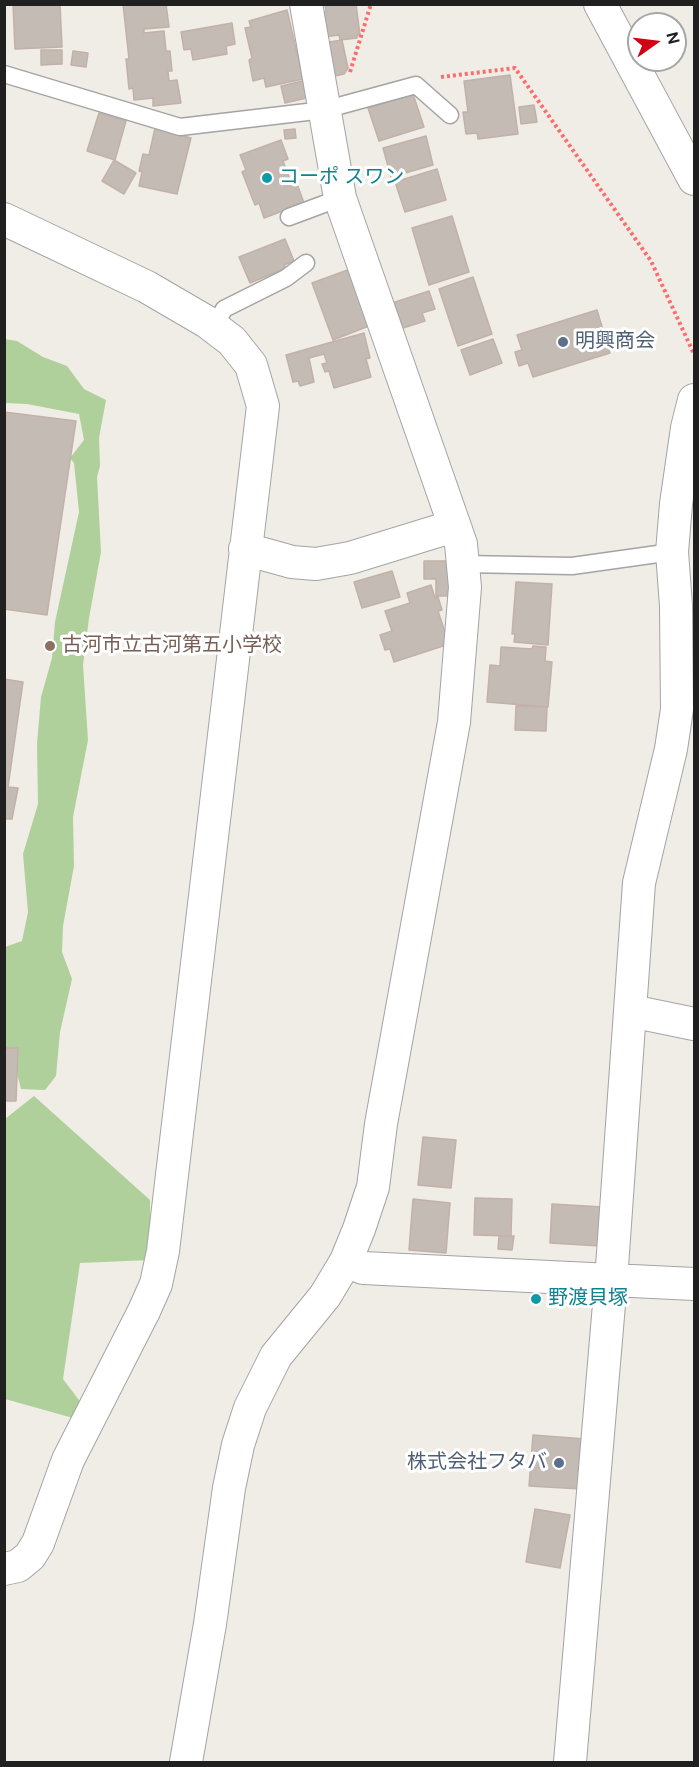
<!DOCTYPE html>
<meta charset="utf-8">
<style>
body{margin:0}
#map{position:relative;width:699px;height:1767px;overflow:hidden;background:#f0ece6;font-family:"DM Sans",sans-serif}
canvas{display:block}
.frame{position:absolute;inset:0;border:6px solid #202020;pointer-events:none}
.north{position:absolute;left:627px;top:12px;width:60px;height:60px;box-sizing:border-box;background:#fff;border:2px solid #a6a6a6;border-radius:50%;rotate:76deg;font-size:16px;font-weight:700;line-height:24px;text-align:center;color:#202020}
.north::after{content:'';display:block;margin:auto;width:21px;height:27px;background:#d00015;clip-path:polygon(50% 0,100% 100%,50% 72%,0 100%)}
</style>
<div id="map">
<canvas width="699" height="1767"></canvas>
<div class="frame"></div>
<div class="north">N</div>
</div>
<script>
const context = document.querySelector('canvas').getContext('2d');
context.lineJoin = 'round';
function fillPath(path, color) {
  context.fillStyle = color;
  context.fill(path, 'evenodd');
}
function trace(path, color, width, dash) {
  context.strokeStyle = color;
  context.lineWidth = width;
  context.lineCap = dash ? 'butt' : 'round';
  context.setLineDash(dash || []);
  context.stroke(path);
}
function write(font, color, halo, rows, align = 'center') {
  context.font = font + ' "DM Sans","Noto Sans JP",sans-serif';
  context.lineWidth = 6;
  context.setLineDash([]);
  context.textBaseline = 'middle';
  context.strokeStyle = halo;
  context.fillStyle = color;
  for (const [text, x, y, turn = 0] of rows) {
    context.save();
    context.translate(x, y);
    context.rotate((+turn || 0) * Math.PI / 180);
    context.textAlign = isNaN(turn) ? turn : align;
    if (halo) context.strokeText(text, 0, 0);
    context.fillText(text, 0, 0);
    context.restore();
  }
}
fillPath(new Path2D(`
 M 4,339 L 17,341 L 43,357 L 67,366 L 84,389 L 106,400 L 99,438 L 100,466 L 97,477 L 101,552 L 89,618 L 83,665 L 88,740 L 73,817 L 74,866 L 63,926 L 62,952 L 72,979 L 60,1032 L 56,1076 L 45,1090 L 21,1089 L 15,1066 L 5,1050 L 5,947 L 22,941 L 28,912 L 23,854 L 38,804 L 37,744 L 41,697 L 52,658 L 55,622 L 79,512 L 74,463 L 70,458 L 84,440 L 79,414 L 27,404 L 5,403 Z
 M 34,1096 L 150,1200 L 150,1260 L 80,1263 L 63,1379 L 98,1425 L 5,1399 L 5,1119 Z`), '#b0d09b');
const building = new Path2D(`
 M 13,4 L 60,4 L 62,47 L 15,49 Z
 M 123,4 L 166,4 L 169,27 L 144,29 L 144,33 L 164,31 L 166,51 L 170,51 L 172,71 L 168,71 L 169,81 L 177,80 L 181,103 L 153,106 L 153,98 L 134,100 L 133,88 L 129,89 L 126,59 L 129,59 Z
 M 325,4 L 356,4 L 360,35 L 357,35 L 357,38 L 340,40 L 339,35 L 324,37 L 321,13 L 326,12 Z
 M 287,10 L 303,79 L 266,87 L 264,78 L 253,81 L 249,60 L 252,58 L 245,28 L 251,27 L 249,21 Z
 M 232,23 L 235,44 L 226,46 L 227,54 L 193,60 L 191,49 L 184,50 L 181,32 Z
 M 342,40 L 348,68 L 344,74 L 330,77 L 323,43 Z
 M 41,50 L 62,50 L 62,64 L 41,65 Z
 M 73,51 L 88,53 L 86,67 L 71,65 Z
 M 510,75 L 518,134 L 478,139 L 477,133 L 466,134 L 463,112 L 468,112 L 464,81 Z
 M 307,80 L 311,97 L 285,103 L 281,86 Z
 M 413,94 L 424,127 L 379,141 L 368,108 Z
 M 534,105 L 537,122 L 521,124 L 519,107 Z
 M 99,113 L 126,121 L 115,160 L 87,151 Z
 M 155,128 L 191,138 L 177,194 L 139,186 L 142,172 L 139,171 L 143,154 L 149,155 Z
 M 295,129 L 296,138 L 285,139 L 284,130 Z
 M 426,136 L 433,165 L 391,177 L 383,148 Z
 M 281,140 L 288,159 L 283,161 L 292,185 L 297,184 L 304,203 L 264,218 L 259,203 L 255,205 L 242,172 L 246,170 L 240,155 Z
 M 114,160 L 136,173 L 124,194 L 102,181 Z
 M 437,169 L 446,200 L 405,212 L 395,182 Z
 M 452,216 L 469,272 L 429,285 L 412,228 Z
 M 285,239 L 294,261 L 284,265 L 286,268 L 250,283 L 239,257 Z
 M 353,268 L 374,324 L 333,340 L 312,283 Z
 M 473,277 L 492,334 L 458,346 L 439,289 Z
 M 429,291 L 435,309 L 422,313 L 425,321 L 397,330 L 389,304 Z
 M 597,310 L 610,353 L 533,377 L 528,363 L 519,366 L 515,352 L 522,350 L 517,335 Z
 M 364,333 L 370,358 L 366,359 L 371,377 L 334,388 L 329,371 L 325,372 L 322,364 L 327,363 L 324,354 L 309,358 L 314,382 L 300,386 L 298,381 L 293,382 L 286,355 Z
 M 493,339 L 502,363 L 470,375 L 461,350 Z
 M 4,412 L 76,421 L 47,615 L 4,609 Z
 M 424,561 L 446,561 L 447,568 L 453,568 L 453,596 L 436,596 L 436,579 L 424,579 Z
 M 392,571 L 400,597 L 362,608 L 354,582 Z
 M 516,582 L 552,584 L 548,645 L 514,642 L 515,634 L 512,634 Z
 M 431,585 L 435,598 L 438,597 L 442,610 L 438,611 L 449,644 L 394,662 L 390,649 L 385,650 L 380,635 L 392,631 L 385,611 L 410,603 L 407,593 Z
 M 533,646 L 546,647 L 545,661 L 552,662 L 548,707 L 487,702 L 490,665 L 500,666 L 501,647 L 532,649 Z
 M 4,679 L 23,682 L 8,787 L 18,788 L 12,819 L 4,819 Z
 M 516,706 L 547,707 L 546,731 L 515,730 Z
 M 4,1048 L 18,1048 L 16,1101 L 4,1101 Z
 M 423,1137 L 456,1140 L 451,1188 L 418,1185 Z
 M 475,1198 L 512,1199 L 511,1236 L 474,1235 Z
 M 413,1199 L 450,1203 L 446,1253 L 409,1250 Z
 M 552,1204 L 603,1207 L 601,1246 L 550,1243 Z
 M 499,1236 L 514,1236 L 512,1250 L 498,1249 Z
 M 533,1435 L 585,1439 L 581,1489 L 529,1486 Z
 M 535,1509 L 570,1515 L 560,1568 L 526,1562 Z`);
fillPath(building, '#c5bbb5');
trace(building, '#c2b1a8', 1.5);
const lane = new Path2D(`
 M 4,74 L 180,127 L 324,110 L 416,85 L 450,115
 M 289,217 L 340,198
 M 214,328 L 224,309 L 286,278 L 306,263
 M 463,564 L 572,566 L 672,552`);
const street = new Path2D(`
 M 600,4 L 694,179
 M 4,219 L 147,287 L 207,322 L 232,341 L 251,365 L 263,406 L 163,1251 L 156,1284 L 144,1311 L 68,1460 L 38,1543 L 30,1556 L 18,1566 L 4,1569
 M 245,549 L 292,562 L 316,564 L 350,558 L 454,526
 M 631,1011 L 694,1024
 M 346,1261 L 363,1268 L 694,1284
 M 186,1762 L 210,1624 L 229,1488 L 238,1445 L 250,1408 L 276,1356 L 325,1296 L 346,1261 L 359,1229 L 373,1187 L 381,1124 L 454,722 L 465,587 L 461,544 L 340,198 L 306,4
 M 570,1762 L 611,1281 L 639,883 L 671,749 L 677,709 L 676,606 L 672,552 L 676,504 L 687,428 L 694,400`);
trace(lane, '#a4a4a4', 19);
trace(street, '#a4a4a4', 34);
trace(new Path2D(`
 M 350,72 L 371,4
 M 441,77 L 515,68 L 651,261 L 694,354`), '#fa6e6d', 4, [3, 3]);
trace(lane, '#fff', 16);
trace(street, '#fff', 32);
for (const [x, y, r, color] of [
 [267,178,6,"#0f9aa8"],
 [563,342,6,"#5c6f8a"],
 [50,646,6,"#8d6e63"],
 [536,1299,6,"#0f9aa8"],
 [559,1463,6,"#5c6f8a"]
]) {
  const dot = new Path2D();
  dot.arc(x, y, r, 0, 2 * Math.PI);
  context.fillStyle = color;
  context.fill(dot);
  trace(dot, '#fff', 2);
}
write('20px', '#0d838f', '#fff', [
 ["コーポ スワン",279,178],
 ["野渡貝塚",548,1299]
], 'left');
write('20px', '#4e5e75', '#fff', [
 ["明興商会",575,342],
 ["株式会社フタバ",547,1463,"right"]
], 'left');
write('20px', '#785e54', '#fff', [
 ["古河市立古河第五小学校",62,646]
], 'left');
</script>
